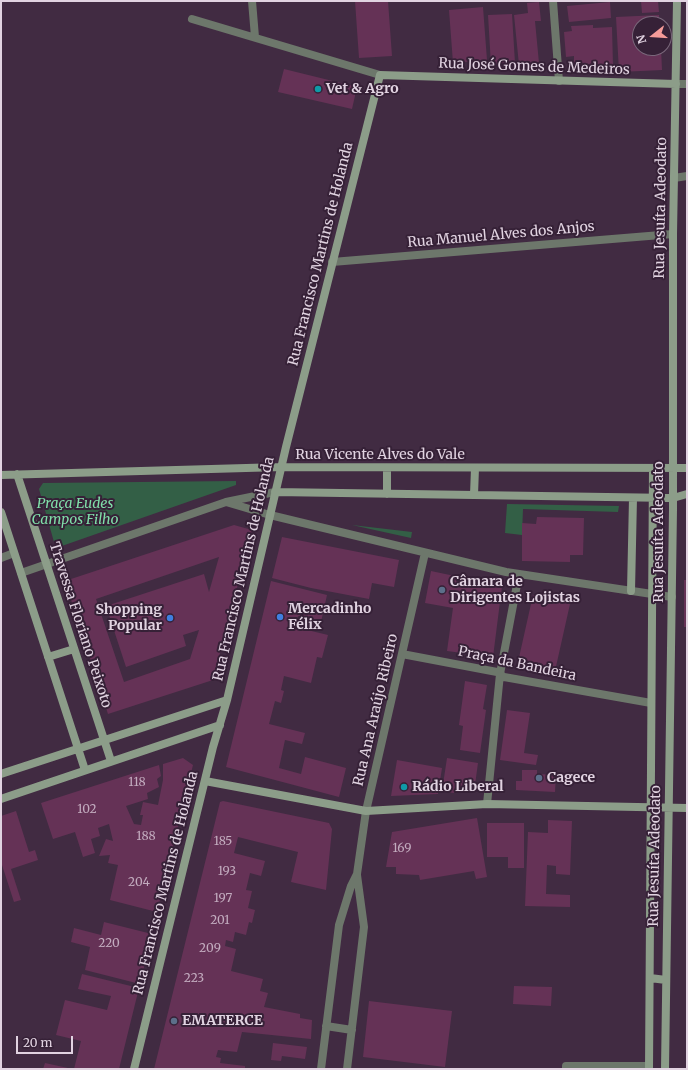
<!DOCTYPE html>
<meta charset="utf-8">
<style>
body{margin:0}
#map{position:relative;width:688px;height:1070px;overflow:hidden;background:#412b42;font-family:Merriweather,serif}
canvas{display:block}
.frame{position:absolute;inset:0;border:2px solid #e1d3e1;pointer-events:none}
.north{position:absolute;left:632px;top:16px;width:40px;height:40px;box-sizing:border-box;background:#362137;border:1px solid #7a687b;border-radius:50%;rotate:253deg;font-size:11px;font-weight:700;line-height:16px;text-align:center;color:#e1d3e1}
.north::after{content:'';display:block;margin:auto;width:14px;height:18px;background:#f59b99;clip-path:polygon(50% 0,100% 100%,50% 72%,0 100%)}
.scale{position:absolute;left:16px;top:1036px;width:57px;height:18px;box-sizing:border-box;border:2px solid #e1d3e1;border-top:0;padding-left:5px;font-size:12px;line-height:14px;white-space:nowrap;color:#e1d3e1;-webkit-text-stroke:3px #362137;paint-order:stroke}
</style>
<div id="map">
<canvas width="688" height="1070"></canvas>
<div class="frame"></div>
<div class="north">N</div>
<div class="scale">20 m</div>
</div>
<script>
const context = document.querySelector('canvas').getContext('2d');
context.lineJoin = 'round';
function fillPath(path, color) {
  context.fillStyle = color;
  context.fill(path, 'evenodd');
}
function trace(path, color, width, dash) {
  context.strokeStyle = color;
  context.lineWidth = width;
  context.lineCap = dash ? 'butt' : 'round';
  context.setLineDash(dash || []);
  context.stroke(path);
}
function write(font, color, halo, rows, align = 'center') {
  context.font = font + ' Merriweather,serif';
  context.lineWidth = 4;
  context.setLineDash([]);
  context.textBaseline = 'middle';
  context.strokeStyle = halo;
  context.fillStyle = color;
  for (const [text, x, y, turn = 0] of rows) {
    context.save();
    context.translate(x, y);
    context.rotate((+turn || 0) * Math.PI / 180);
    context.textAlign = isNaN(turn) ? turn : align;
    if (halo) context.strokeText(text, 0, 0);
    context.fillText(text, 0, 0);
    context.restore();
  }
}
fillPath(new Path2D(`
 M 236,481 L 236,485 L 59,547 L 54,542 L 39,489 L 43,483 Z
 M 507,504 L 619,506 L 618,512 L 523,509 L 522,535 L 505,533 Z
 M 352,525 L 412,532 L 411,538 Z`), '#335f46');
fillPath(new Path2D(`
 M 355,1 L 388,1 L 392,56 L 359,58 Z
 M 641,1 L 658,1 L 659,12 L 642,13 Z
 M 539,2 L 541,21 L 535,21 L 539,63 L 519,65 L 514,15 L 528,13 L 527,3 Z
 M 610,2 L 611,18 L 569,22 L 567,6 Z
 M 483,7 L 487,60 L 453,63 L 449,10 Z
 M 512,14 L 515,63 L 491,65 L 488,15 Z
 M 659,15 L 659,24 L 640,24 L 640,48 L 661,48 L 662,70 L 619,72 L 616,17 Z
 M 593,25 L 593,28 L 612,27 L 613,66 L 574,68 L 574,56 L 566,57 L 564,32 L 572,31 L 571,26 Z
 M 284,69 L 357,87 L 352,109 L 278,92 Z
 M 537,517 L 584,518 L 583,555 L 570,555 L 570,562 L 522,561 L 522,523 L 536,524 Z
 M 234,525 L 252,530 L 213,680 L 108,714 L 65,581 ZM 219,557 L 209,592 L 204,574 L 106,606 L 126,667 L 186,646 L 183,635 L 199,630 L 190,659 L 124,682 L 96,599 Z
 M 282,537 L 399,560 L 394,587 L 372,583 L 369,599 L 311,588 L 272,578 Z
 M 431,571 L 502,586 L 493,657 L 447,651 L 453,608 L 425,603 Z
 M 684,580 L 687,580 L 687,627 L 684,627 Z
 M 271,581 L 327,595 L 321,622 L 298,616 L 295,627 L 328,635 L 322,658 L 317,657 L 311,683 L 284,676 L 281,690 L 284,691 L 281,703 L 275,701 L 269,724 L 305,733 L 302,744 L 285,740 L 279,768 L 301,774 L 305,757 L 346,768 L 339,797 L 226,767 Z
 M 533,595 L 570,604 L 555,671 L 518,662 Z
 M 465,681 L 487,685 L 483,709 L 486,710 L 480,753 L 460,750 L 463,726 L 459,725 Z
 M 507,710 L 530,713 L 524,753 L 538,755 L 536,765 L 500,760 Z
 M 183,758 L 193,765 L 157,912 L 110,900 L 118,865 L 108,863 L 110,855 L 99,856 L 106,839 L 113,841 L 109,824 L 98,828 L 100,836 L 91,839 L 95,853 L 83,857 L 75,832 L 53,839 L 41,803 L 159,765 L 161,776 L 157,779 L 159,787 L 147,793 L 148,799 L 126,806 L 134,824 L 141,825 L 143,815 L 140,815 L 143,802 L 158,805 L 163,780 L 163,764 Z
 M 447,758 L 478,763 L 474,792 L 454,789 L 454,793 L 442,791 Z
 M 397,760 L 442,768 L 438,794 L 391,796 Z
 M 522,770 L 537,770 L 537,774 L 556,775 L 555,792 L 516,790 L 516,781 L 522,781 Z
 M 223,801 L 329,823 L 332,829 L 326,890 L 291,882 L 298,852 L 238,837 L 234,853 L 265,861 L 261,876 L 250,873 L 246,890 L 252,891 L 248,908 L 255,910 L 252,923 L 249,922 L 246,935 L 235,932 L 233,942 L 226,940 L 225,946 L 236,949 L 231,971 L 263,979 L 260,991 L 268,993 L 264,1007 L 300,1014 L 300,1018 L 312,1020 L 311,1039 L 242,1032 L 237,1052 L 218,1050 L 216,1057 L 221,1058 L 220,1063 L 245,1066 L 245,1069 L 154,1069 L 220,802 Z
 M 16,811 L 29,852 L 35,850 L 38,860 L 11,869 L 21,900 L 14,902 L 1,862 L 1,816 Z
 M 477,818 L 487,877 L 476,879 L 474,871 L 420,880 L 419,875 L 396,874 L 396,867 L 386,867 L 392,832 Z
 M 548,820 L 572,821 L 570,875 L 556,874 L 556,866 L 547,865 L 546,894 L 570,895 L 570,907 L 525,906 L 528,832 L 548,833 Z
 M 487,823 L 524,823 L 524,868 L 508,868 L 508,857 L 487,857 Z
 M 104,922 L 152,934 L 140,984 L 85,970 L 90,947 L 71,942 L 74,928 L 101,935 Z
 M 82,974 L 139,988 L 119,1069 L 74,1069 L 81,1041 L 56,1035 L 65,1000 L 107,1010 L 111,996 L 78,989 Z
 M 514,986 L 552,987 L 551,1006 L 513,1004 Z
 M 369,1001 L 452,1011 L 445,1067 L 363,1057 Z
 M 273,1043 L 307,1047 L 305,1059 L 282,1056 L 281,1061 L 271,1060 Z
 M 45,1063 L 68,1068 L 68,1069 L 43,1069 Z`), '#653256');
trace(new Path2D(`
 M 1,558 L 14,553`), '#6d776b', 8);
trace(new Path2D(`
 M 252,1 L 255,37
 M 553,1 L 559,81
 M 192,19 L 380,75
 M 676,84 L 687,84
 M 674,178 L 687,176
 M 332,262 L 673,234
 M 226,502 L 270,515 L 506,572 L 672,597
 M 21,573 L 226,502 L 275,492
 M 402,654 L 497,672 L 504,677 L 651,703
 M 487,804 L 500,674 L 519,574
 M 326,1026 L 352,1030
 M 321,1069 L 339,925 L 351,886 L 357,874 L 366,811 L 425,553
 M 347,1069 L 364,927 L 357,875
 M 566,1069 L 566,1066 L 649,1066`), '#6d776b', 8);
trace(new Path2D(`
 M 17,474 L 111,761
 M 1,475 L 281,467 L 687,468
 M 275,492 L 673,498 L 687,494
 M 387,494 L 387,468
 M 474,495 L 475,468
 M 1,512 L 85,770
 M 631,591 L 633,498
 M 48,657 L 74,649
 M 1,774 L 227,700
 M 205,781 L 366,811 L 487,804 L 687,808
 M 1,799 L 220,725
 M 650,978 L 666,980
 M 134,1069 L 213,747 L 227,700 L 286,447 L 380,75 L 676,84
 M 649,1069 L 653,468
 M 665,1069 L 673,509 L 673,234 L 677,1`), '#8c9d89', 8);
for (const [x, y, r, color] of [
 [318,89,4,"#0f9aa8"],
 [442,590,4,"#5c6f8a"],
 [280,617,4,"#3f7fe0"],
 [170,618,4,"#3f7fe0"],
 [539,778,4,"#5c6f8a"],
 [404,787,4,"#0f9aa8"],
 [174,1021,4,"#5c6f8a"]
]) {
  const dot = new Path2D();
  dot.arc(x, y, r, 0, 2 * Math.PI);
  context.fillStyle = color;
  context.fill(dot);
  trace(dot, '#362137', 1.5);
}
write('12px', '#c2abbe', null, [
 ["118",137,783],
 ["102",87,810],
 ["188",146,837],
 ["185",223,842],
 ["169",402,849],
 ["193",227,872],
 ["204",139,883],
 ["197",223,899],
 ["201",220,921],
 ["220",109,944],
 ["209",210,949],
 ["223",194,979]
]);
write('14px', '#e1d3e1', '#362137', [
 ["Rua José Gomes de Medeiros",534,67,2],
 ["Rua Jesuíta Adeodato",661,208,-89],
 ["Rua Manuel Alves dos Anjos",501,235,-5],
 ["Rua Francisco Martins de Holanda",321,254,-76],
 ["Rua Vicente Alves do Vale",380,455],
 ["Rua Jesuíta Adeodato",659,532,-90],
 ["Rua Francisco Martins de Holanda",244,569,-77],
 ["Travessa Floriano Peixoto",80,625,72],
 ["Praça da Bandeira",517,664,12],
 ["Rua Ana Araújo Ribeiro",376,710,-77],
 ["Rua Jesuíta Adeodato",655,856,-89],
 ["Rua Francisco Martins de Holanda",166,883,-76]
]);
write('bold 14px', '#e1d3e1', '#362137', [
 ["Vet & Agro",326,89],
 ["Câmara de",450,582],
 ["Dirigentes Lojistas",450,598],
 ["Mercadinho",288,609],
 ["Félix",288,625],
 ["Shopping",162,610,"right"],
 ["Popular",162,626,"right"],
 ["Cagece",547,778],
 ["Rádio Liberal",412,787],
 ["EMATERCE",182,1021]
], 'left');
write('italic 14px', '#80dfa9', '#362137', [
 ["Praça Eudes",75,504],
 ["Campos Filho",75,520]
]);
</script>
